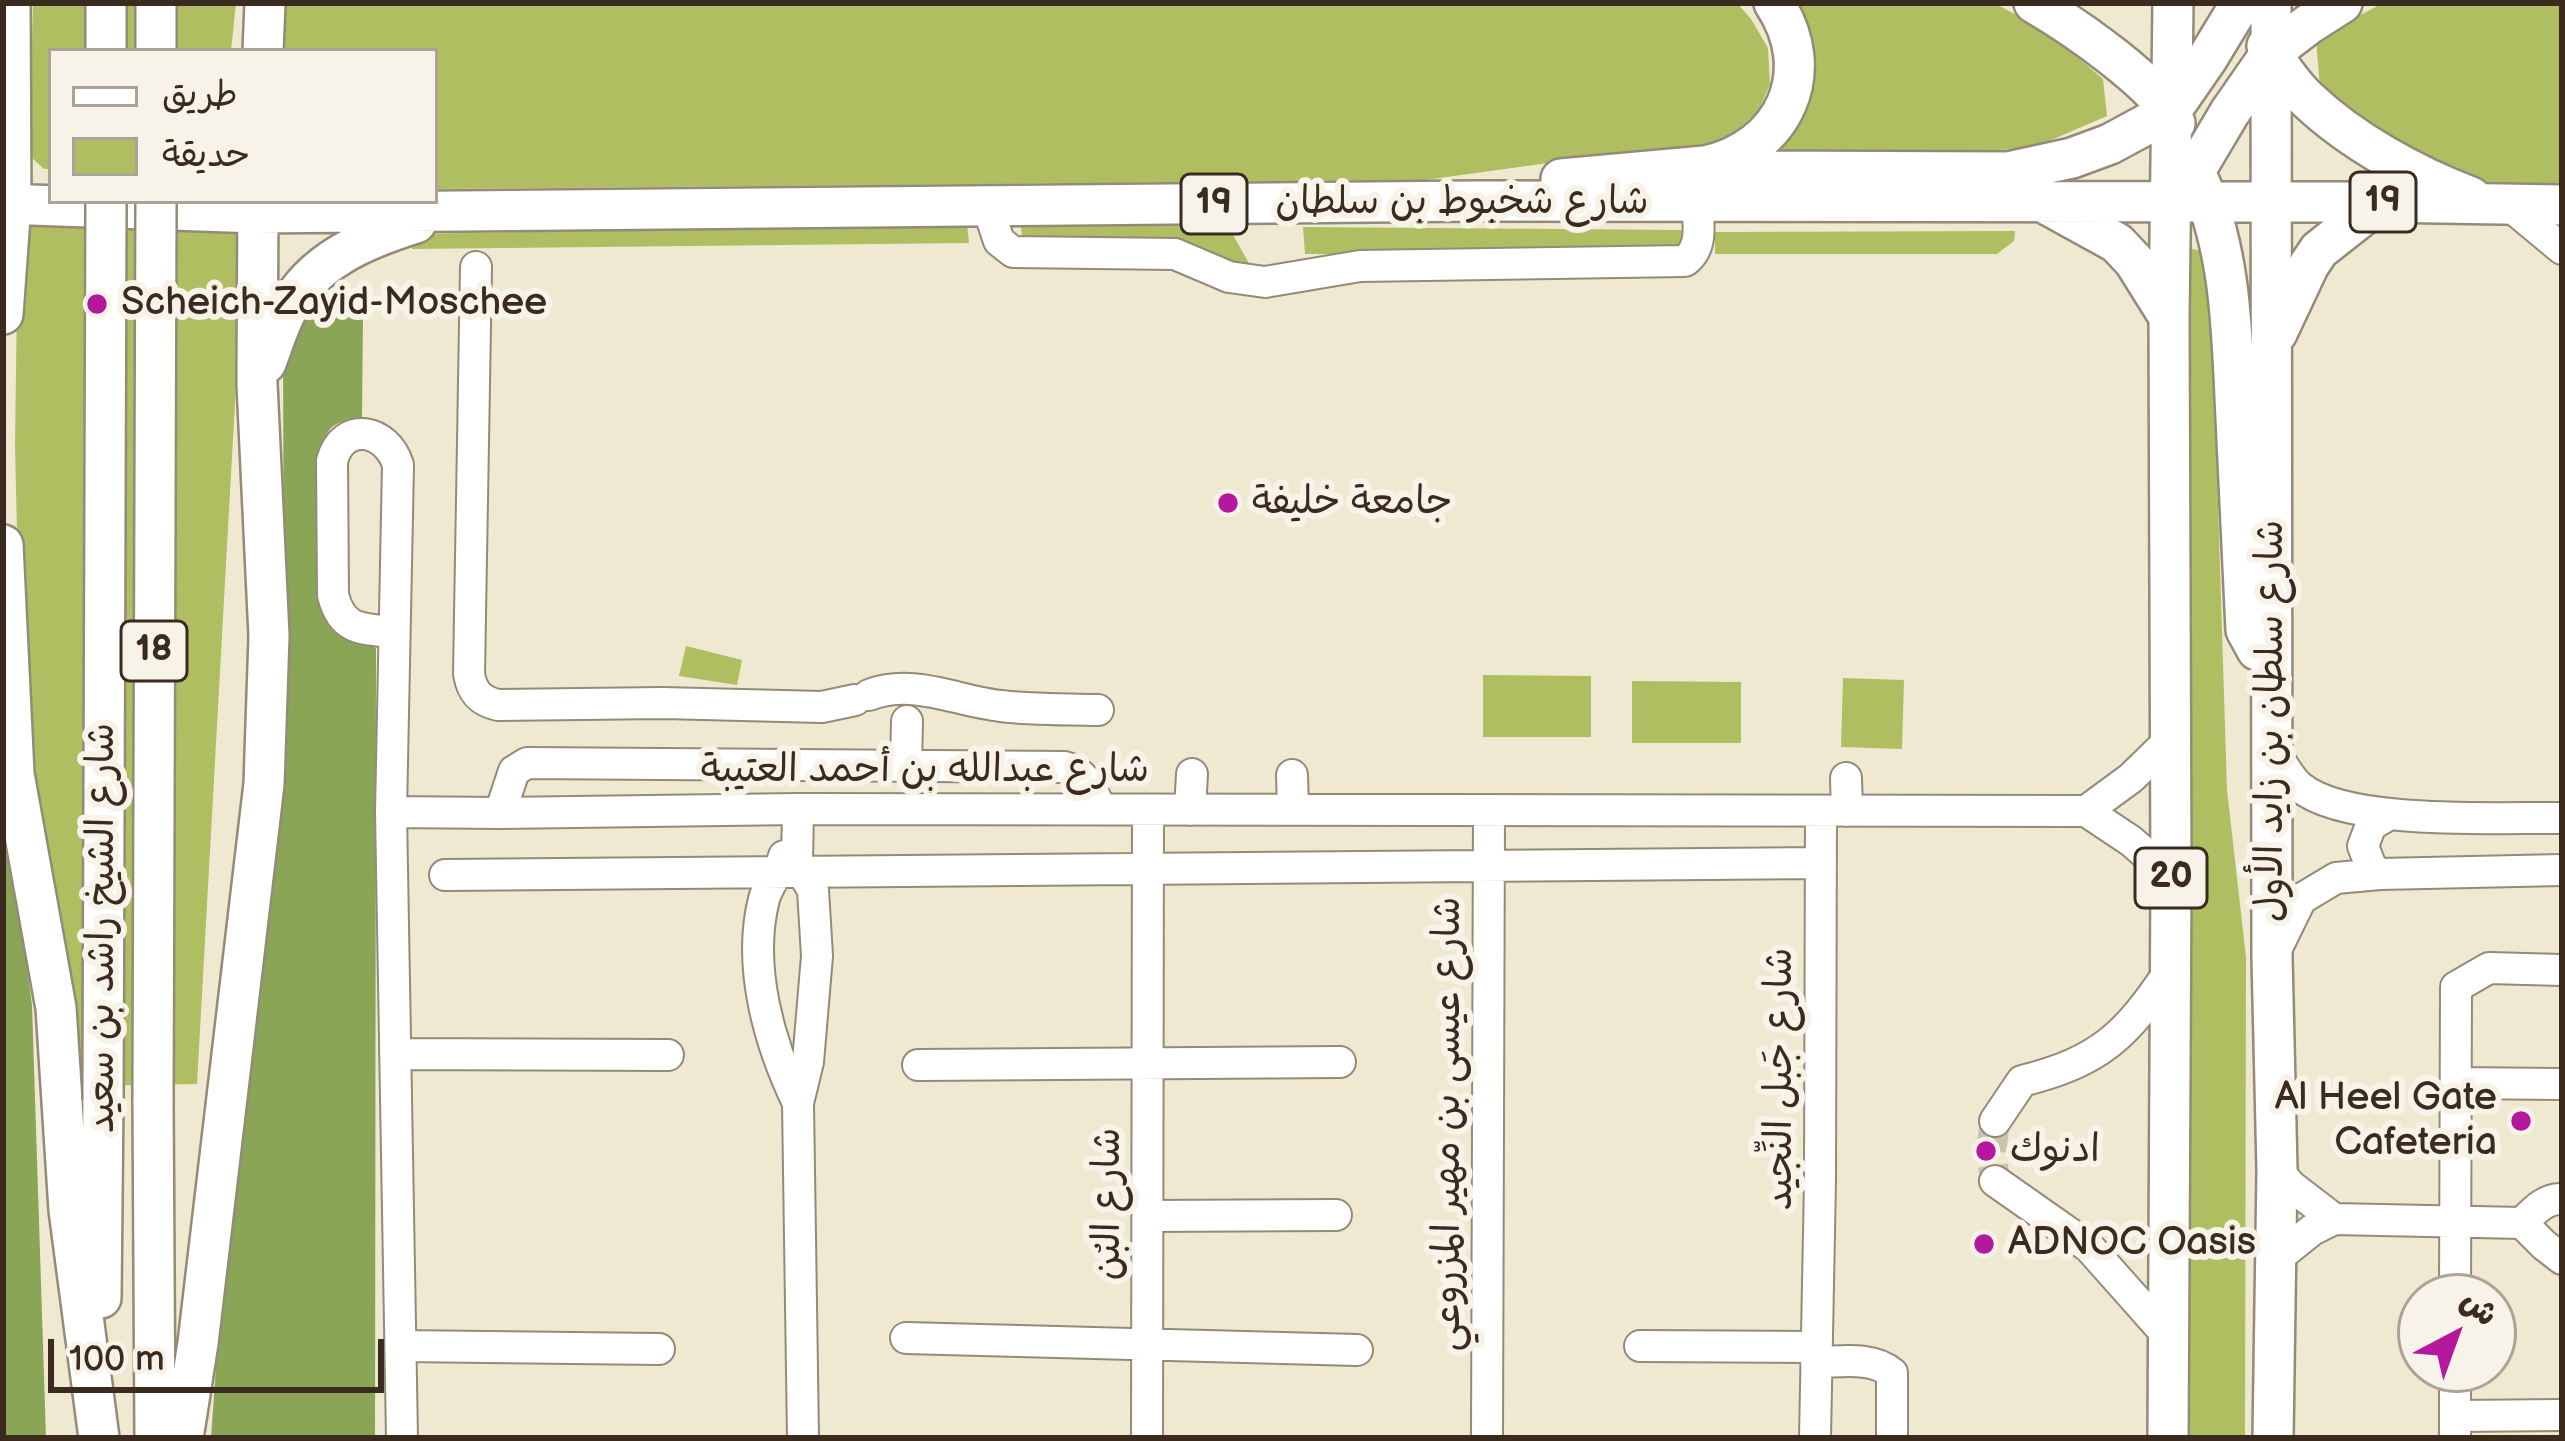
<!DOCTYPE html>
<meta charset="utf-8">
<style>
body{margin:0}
#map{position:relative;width:2565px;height:1441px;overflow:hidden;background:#efe9d1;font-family:"Balsamiq Sans","Playpen Sans Arabic",sans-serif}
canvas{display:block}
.frame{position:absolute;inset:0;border:6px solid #3b2a1e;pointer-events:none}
.legend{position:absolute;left:48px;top:48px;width:390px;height:156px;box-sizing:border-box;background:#f7f3e8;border:3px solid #aca397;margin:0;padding:15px 21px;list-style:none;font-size:36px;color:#3b2a1e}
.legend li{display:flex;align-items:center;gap:24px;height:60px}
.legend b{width:60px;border:3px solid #aca397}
.north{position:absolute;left:2397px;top:1273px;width:120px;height:120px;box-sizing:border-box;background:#f7f3e8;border:3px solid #aca397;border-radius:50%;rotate:41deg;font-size:33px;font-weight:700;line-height:48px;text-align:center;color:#3b2a1e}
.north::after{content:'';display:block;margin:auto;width:42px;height:54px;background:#b5179e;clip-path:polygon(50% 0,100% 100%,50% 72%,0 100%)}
.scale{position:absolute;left:48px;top:1339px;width:336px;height:54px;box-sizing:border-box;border:6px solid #3b2a1e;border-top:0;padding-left:15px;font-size:36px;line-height:42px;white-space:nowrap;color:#3b2a1e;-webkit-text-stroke:9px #f7f3e8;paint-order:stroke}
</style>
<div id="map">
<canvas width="2565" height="1441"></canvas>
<div class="frame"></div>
<ul class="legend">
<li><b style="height:15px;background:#fff"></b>طريق</li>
<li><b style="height:33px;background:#afbe61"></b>حديقة</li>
</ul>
<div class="north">ش</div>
<div class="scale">100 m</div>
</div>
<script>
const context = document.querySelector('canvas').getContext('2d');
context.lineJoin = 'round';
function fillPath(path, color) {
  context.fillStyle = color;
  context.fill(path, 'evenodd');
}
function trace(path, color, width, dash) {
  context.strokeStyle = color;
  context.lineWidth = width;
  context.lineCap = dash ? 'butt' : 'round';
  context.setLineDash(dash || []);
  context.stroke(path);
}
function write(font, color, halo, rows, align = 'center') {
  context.font = font + ' "Balsamiq Sans","Playpen Sans Arabic",sans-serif';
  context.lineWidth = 12;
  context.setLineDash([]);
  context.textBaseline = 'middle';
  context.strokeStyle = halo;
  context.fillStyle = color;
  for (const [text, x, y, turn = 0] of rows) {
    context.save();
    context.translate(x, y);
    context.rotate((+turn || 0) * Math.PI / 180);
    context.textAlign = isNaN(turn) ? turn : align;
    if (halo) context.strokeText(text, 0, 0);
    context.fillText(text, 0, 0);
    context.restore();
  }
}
fillPath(new Path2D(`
 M 33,3 L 236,3 L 231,51 L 51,51 L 51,169 L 44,169 L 32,158 L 29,145 Z
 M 280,3 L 1737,3 L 1751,19 L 1768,48 L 1770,84 L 1759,110 L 1718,148 L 1592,157 L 1425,180 L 435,189 L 435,51 L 282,51 Z
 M 1781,3 L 1994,3 L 2048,32 L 2103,79 L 2107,116 L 2035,147 L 1898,159 L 1753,155 L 1786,116 Z
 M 2383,3 L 2562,3 L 2562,183 L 2486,184 L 2406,150 L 2321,100 L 2316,39 Z
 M 1021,222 L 1164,223 L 1233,235 L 1254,272 L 1022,240 Z
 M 245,223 L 197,1084 L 76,1086 L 20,665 L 15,445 L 18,224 Z
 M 967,224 L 969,243 L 412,249 L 411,234 Z
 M 1303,227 L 1683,230 L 1684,254 L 1305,254 Z
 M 2015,231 L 2014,241 L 1997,254 L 1715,254 L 1715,232 Z
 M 2187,248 L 2202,251 L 2211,283 L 2227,790 L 2246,957 L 2245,1438 L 2190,1438 L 2184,806 Z
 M 686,646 L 742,660 L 737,685 L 679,676 Z
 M 1483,675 L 1591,676 L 1591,737 L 1483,737 Z
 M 1843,678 L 1904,680 L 1902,749 L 1841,747 Z
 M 1632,681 L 1741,682 L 1741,743 L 1632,743 Z`), '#afbe61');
fillPath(new Path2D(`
 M 318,312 L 363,317 L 362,417 C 341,421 325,423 324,448 L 328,619 L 376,648 L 375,1438 L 211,1438 L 236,1083 L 271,895 L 284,666 L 283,352 L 300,318 Z
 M 3,827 L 17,891 L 32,1005 L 46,1438 L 3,1438 Z`), '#8ba557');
trace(new Path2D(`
 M 1995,1121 L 1991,1152 L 1995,1181`), '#cbc3ad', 30, [30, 15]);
const minor = new Path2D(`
 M 987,205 L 999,241 L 1013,252 L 1175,254 L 1229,277 L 1265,282 L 1360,266 L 1685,261 C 1704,247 1698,222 1697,201
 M 2509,205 L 2562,249
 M 476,267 L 469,674 C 472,692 480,701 498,705 L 663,703 L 822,707 L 855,700
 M 394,632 C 362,629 342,631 333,595 L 332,461 C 343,420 387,429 398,465 L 391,812 L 402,1438
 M 869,695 C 913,678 956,701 1001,706 C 1033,710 1066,709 1098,710
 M 2273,749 C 2281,761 2289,778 2300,787 C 2347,826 2500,817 2562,818
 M 906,766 L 907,721
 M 1292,775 L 1293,810
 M 1846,778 L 1847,811
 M 798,809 L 797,863 L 813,890 L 817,956 L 808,1062 L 798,1103 L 803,1438
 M 1190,810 L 1192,774
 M 2086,811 L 2131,778 L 2171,739
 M 391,812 L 500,813 L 798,809 L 2086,811 L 2131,841 L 2171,876
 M 500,813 L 514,771 L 527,763 L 1065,767 C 1086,772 1092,792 1101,809
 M 784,856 C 780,872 768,884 764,899 C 747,966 769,1043 798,1103
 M 2380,874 L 2371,867 L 2363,846 L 2371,825 L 2390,814
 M 445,875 L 1821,863
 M 2275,952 L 2301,899 L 2336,878 L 2380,874 L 2562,870
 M 395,1054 L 668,1055
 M 918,1065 L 1340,1062
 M 2456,1083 L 2562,1084
 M 1995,1121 L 2022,1081 C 2101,1061 2126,1036 2171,969
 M 2277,1170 L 2291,1186 L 2334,1219
 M 1995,1181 L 2089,1247 L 2168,1336
 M 1148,1216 L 1336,1215
 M 2522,1223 C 2533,1212 2545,1198 2562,1199
 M 2276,1259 L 2312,1230 L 2334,1219 L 2522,1223 L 2544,1245 L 2562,1259
 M 2455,1297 L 2456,987 L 2489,968 L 2562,970
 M 906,1338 L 1357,1350
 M 401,1346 L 659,1349
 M 1640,1346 L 1816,1347
 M 1816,1362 C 1841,1362 1872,1356 1892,1373 L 1892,1438
 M 2455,1369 L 2455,1438
 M 2455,1416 L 2562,1415
 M 1147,1438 L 1148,810
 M 1487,1438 L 1489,810
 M 1815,1438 L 1820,1181 L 1821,811`);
const major = new Path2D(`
 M 2034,3 C 2070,24 2161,85 2175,123
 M 2271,3 L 2272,957 L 2277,1170 L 2273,1438
 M 2267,46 C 2278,64 2291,84 2307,99 C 2351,141 2415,176 2471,197
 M 106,51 L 106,3
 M 156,51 L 156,3
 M 263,51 L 265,3
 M 1561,179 L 1705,166 C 1784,149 1820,72 1774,3
 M 1665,179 L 1750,171 L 2008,172 L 2072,158 L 2110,144 L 2171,111 L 2207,59 L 2241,3
 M 2200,183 C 2232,256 2232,339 2236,418 C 2239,489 2243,559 2246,630 L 2257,650
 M 2176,196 L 2195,171 L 2230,112 L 2271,53 L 2309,24 L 2342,3
 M 3,204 L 257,213 L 1475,201 L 2380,202 L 2562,205
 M 2048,205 L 2117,243 L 2134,261 L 2169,317
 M 3,314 L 11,204 L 10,3
 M 2277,333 L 2309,265 L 2319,250 L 2380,202
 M 266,363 C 273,345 278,327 287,310 C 313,260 365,239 416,223
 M 3,545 L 14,774 L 56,1008 L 69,1210 L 99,1438
 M 153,1100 L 155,1438
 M 101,1298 L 103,1100
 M 183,1438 L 198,1343 L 264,784 L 269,636 L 257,384 L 258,201
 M 2168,1438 L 2171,876 L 2169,317 L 2173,3`);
trace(minor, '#958a78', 34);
trace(major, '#958a78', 44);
trace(minor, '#fff', 30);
trace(major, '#fff', 39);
const majorBridge = new Path2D(`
 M 103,1100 L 106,201
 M 153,1100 L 156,201`);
trace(majorBridge, '#958a78', 44, []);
trace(majorBridge, '#fff', 39);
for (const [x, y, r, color] of [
 [97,304,12,"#b5179e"],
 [1228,503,12,"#b5179e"],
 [2521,1121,12,"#b5179e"],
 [1986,1151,12,"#b5179e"],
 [1984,1244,12,"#b5179e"]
]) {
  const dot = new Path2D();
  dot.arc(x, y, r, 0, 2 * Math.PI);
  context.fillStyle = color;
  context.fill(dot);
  trace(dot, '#f7f3e8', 4.5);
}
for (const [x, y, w] of [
 [2383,202,66],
 [1214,204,66],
 [154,651,66],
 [2171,878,72]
]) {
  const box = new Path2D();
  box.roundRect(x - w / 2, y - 30, w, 60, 9);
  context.fillStyle = '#f7f3e8';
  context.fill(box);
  trace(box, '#3b2a1e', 3);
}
write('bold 36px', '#3b2a1e', null, [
 ["19",2383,202],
 ["19",1214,204],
 ["18",154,651],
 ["20",2171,878]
]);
write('39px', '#3b2a1e', '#f7f3e8', [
 ["شارع شخبوط بن سلطان",1462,203],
 ["شارع سلطان بن زايد الأول",2272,721,-90],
 ["شارع عبدالله بن أحمد العتيبة",925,771],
 ["شارع الشيخ راشد بن سعيد",103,928,-90],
 ["شارع جَبل النِّجيد",1781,1079,-90],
 ["شارع عيسى بن مهير المزروعي",1449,1124,-90],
 ["شارع البُن",1109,1204,-90]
]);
write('39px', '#3b2a1e', '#f7f3e8', [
 ["Scheich-Zayid-Moschee",121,304],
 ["جامعة خليفة",1252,503],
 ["Al Heel Gate",2497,1099,"right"],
 ["Cafeteria",2497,1144,"right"],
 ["ادنوك",2010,1151],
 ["ADNOC Oasis",2008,1244]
], 'left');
</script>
